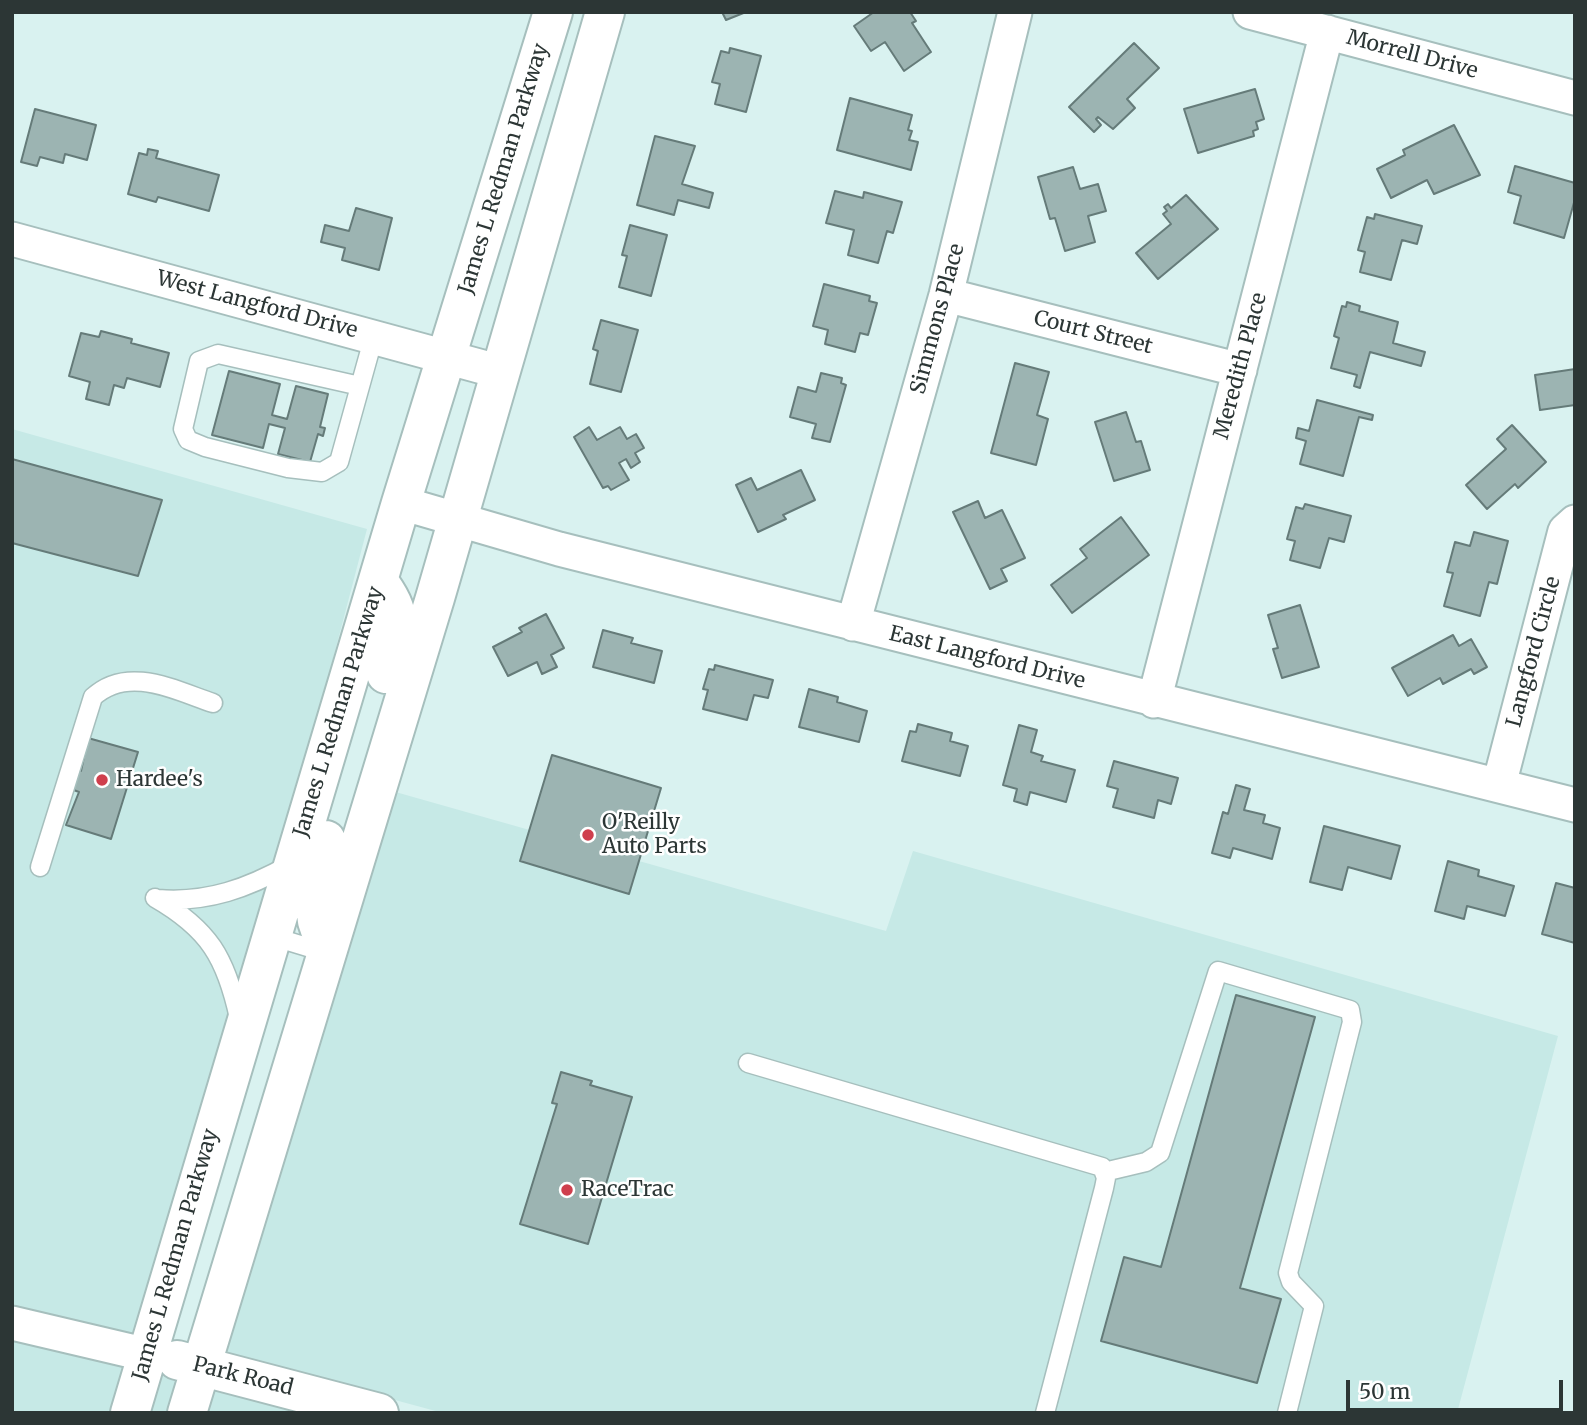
<!DOCTYPE html>
<style>
body{margin:0}
#map{position:relative;width:1587px;height:1425px;overflow:hidden;background:#d9f2f0;font-family:Merriweather,serif}
canvas{display:block}
.frame{position:absolute;inset:0;border:14px solid #2c3635;pointer-events:none}
.scale{position:absolute;left:1346px;top:1380px;width:217px;height:32px;box-sizing:border-box;border:4px solid #2c3635;border-top:0;padding-left:9px;font-size:21px;line-height:24px;white-space:nowrap;color:#2c3635;-webkit-text-stroke:5px #fff;paint-order:stroke}
</style>
<div id="map">
<canvas width="1587" height="1425"></canvas>
<div class="frame"></div>
<div class="scale">50 m</div>
</div>
<script>
const context = document.querySelector('canvas').getContext('2d');
context.lineJoin = 'round';
function fillPath(path, color) {
  context.fillStyle = color;
  context.fill(path, 'evenodd');
}
function trace(path, color, width, dash) {
  context.strokeStyle = color;
  context.lineWidth = width;
  context.lineCap = dash ? 'butt' : 'round';
  context.setLineDash(dash || []);
  context.stroke(path);
}
function write(font, color, halo, rows, align = 'center') {
  context.font = font + ' Merriweather,serif';
  context.lineWidth = 5;
  context.setLineDash([]);
  context.textBaseline = 'middle';
  context.strokeStyle = halo;
  context.fillStyle = color;
  for (const [text, x, y, turn = 0] of rows) {
    context.save();
    context.translate(x, y);
    context.rotate((+turn || 0) * Math.PI / 180);
    context.textAlign = isNaN(turn) ? turn : align;
    if (halo) context.strokeText(text, 0, 0);
    context.fillText(text, 0, 0);
    context.restore();
  }
}
fillPath(new Path2D(`
 M 12,429 L 367,529 L 305,766 L 255,938 L 249,940 L 250,952 L 114,1413 L 12,1413 Z
 M 392,791 L 886,931 L 913,851 L 1558,1036 L 1457,1413 L 443,1413 L 221,1353 L 339,965 L 346,962 L 343,952 Z
 M 158,1374 L 182,1378 L 172,1413 L 145,1413 Z
 M 211,1385 L 313,1413 L 203,1413 Z`), '#c6e9e6');
const building = new Path2D(`
 M 722,12 L 746,12 L 726,20 Z
 M 874,12 L 910,12 L 916,21 L 912,23 L 931,52 L 904,71 L 885,42 L 871,51 L 854,26 Z
 M 1134,43 L 1159,68 L 1127,99 L 1135,108 L 1113,129 L 1098,117 L 1096,119 L 1101,125 L 1094,132 L 1069,107 Z
 M 730,48 L 761,56 L 746,112 L 715,104 L 720,84 L 712,82 L 721,51 L 729,53 Z
 M 1255,89 L 1264,119 L 1256,122 L 1258,129 L 1253,131 L 1254,136 L 1198,153 L 1184,109 Z
 M 850,98 L 912,115 L 908,130 L 912,131 L 909,140 L 918,142 L 911,170 L 837,150 Z
 M 35,109 L 96,125 L 87,160 L 65,154 L 63,163 L 40,157 L 37,166 L 21,162 Z
 M 1454,125 L 1480,175 L 1434,194 L 1427,180 L 1391,198 L 1377,169 L 1405,155 L 1403,150 Z
 M 655,136 L 695,146 L 682,184 L 713,193 L 709,208 L 678,200 L 674,215 L 637,205 Z
 M 148,149 L 158,151 L 156,158 L 219,175 L 209,211 L 158,197 L 156,202 L 128,194 L 139,153 L 147,155 Z
 M 1515,166 L 1575,183 L 1575,199 L 1564,238 L 1514,223 L 1521,196 L 1508,192 Z
 M 1073,167 L 1080,189 L 1098,184 L 1106,211 L 1088,216 L 1095,242 L 1065,251 L 1055,218 L 1050,219 L 1038,177 Z
 M 835,191 L 863,198 L 864,192 L 902,202 L 893,233 L 887,231 L 878,263 L 848,255 L 854,230 L 826,223 Z
 M 1186,195 L 1218,229 L 1158,279 L 1136,253 L 1171,224 L 1163,214 L 1167,211 L 1164,207 L 1168,204 L 1171,208 Z
 M 356,208 L 392,218 L 379,270 L 342,260 L 345,248 L 321,242 L 325,225 L 349,231 Z
 M 1375,214 L 1422,226 L 1417,244 L 1402,240 L 1391,280 L 1360,272 L 1365,252 L 1358,250 L 1367,217 L 1374,219 Z
 M 630,225 L 667,235 L 651,296 L 619,287 L 627,256 L 622,255 Z
 M 824,284 L 870,296 L 869,301 L 877,303 L 868,335 L 860,333 L 855,352 L 825,344 L 828,330 L 813,326 Z
 M 1347,302 L 1360,306 L 1359,311 L 1398,322 L 1393,343 L 1425,352 L 1421,366 L 1370,352 L 1360,388 L 1354,386 L 1357,375 L 1331,368 L 1339,338 L 1334,336 L 1342,306 L 1346,307 Z
 M 601,320 L 638,330 L 621,392 L 590,384 L 598,351 L 593,349 Z
 M 101,331 L 132,339 L 131,343 L 169,353 L 160,387 L 127,378 L 124,388 L 114,385 L 109,405 L 86,399 L 90,382 L 69,376 L 81,333 L 99,337 Z
 M 1015,363 L 1049,372 L 1037,415 L 1048,419 L 1036,465 L 991,453 Z
 M 1575,369 L 1575,405 L 1540,410 L 1535,375 Z
 M 229,371 L 280,384 L 272,415 L 287,419 L 296,386 L 328,394 L 320,427 L 325,428 L 323,436 L 318,434 L 310,462 L 278,454 L 285,428 L 269,424 L 263,448 L 212,435 Z
 M 821,373 L 842,378 L 841,383 L 846,385 L 830,442 L 812,438 L 816,424 L 790,417 L 798,387 L 816,392 Z
 M 1317,400 L 1373,415 L 1372,420 L 1359,417 L 1343,476 L 1300,464 L 1306,441 L 1296,438 L 1298,428 L 1309,431 Z
 M 1126,412 L 1136,442 L 1141,441 L 1150,470 L 1114,481 L 1095,422 Z
 M 1512,425 L 1546,462 L 1518,488 L 1515,484 L 1487,509 L 1466,485 L 1506,449 L 1497,439 Z
 M 589,427 L 597,440 L 620,427 L 627,439 L 636,434 L 644,448 L 635,453 L 640,462 L 631,468 L 626,459 L 619,463 L 629,480 L 611,490 L 608,486 L 603,488 L 574,437 Z
 M 12,459 L 162,500 L 138,576 L 12,543 Z
 M 801,470 L 815,500 L 783,515 L 786,519 L 758,532 L 736,485 L 751,478 L 757,490 Z
 M 978,501 L 985,518 L 1002,510 L 1025,558 L 1001,569 L 1007,581 L 990,589 L 953,512 Z
 M 1305,504 L 1351,516 L 1344,542 L 1329,538 L 1320,568 L 1290,560 L 1295,541 L 1287,539 L 1296,507 L 1303,509 Z
 M 1121,517 L 1149,555 L 1072,613 L 1051,585 L 1087,558 L 1080,549 Z
 M 1474,532 L 1508,541 L 1497,584 L 1489,582 L 1480,616 L 1444,606 L 1453,573 L 1447,572 L 1455,542 L 1470,546 Z
 M 1300,605 L 1319,667 L 1282,678 L 1273,649 L 1278,648 L 1268,615 Z
 M 546,614 L 564,648 L 551,655 L 557,667 L 542,674 L 537,662 L 508,676 L 493,647 L 522,632 L 519,628 Z
 M 603,630 L 633,638 L 631,643 L 662,651 L 654,683 L 593,667 Z
 M 1453,635 L 1459,646 L 1471,639 L 1487,667 L 1474,674 L 1471,669 L 1443,684 L 1440,678 L 1408,696 L 1392,668 Z
 M 715,665 L 773,680 L 768,698 L 754,695 L 747,720 L 703,709 L 708,690 L 703,689 L 709,669 L 714,670 Z
 M 809,689 L 838,697 L 837,702 L 867,711 L 859,742 L 799,727 Z
 M 918,724 L 952,733 L 950,741 L 968,746 L 960,776 L 902,761 L 910,731 L 916,732 Z
 M 1019,725 L 1037,730 L 1031,752 L 1043,756 L 1041,761 L 1075,770 L 1066,802 L 1030,792 L 1027,805 L 1014,801 L 1017,789 L 1003,785 Z
 M 88,738 L 138,752 L 111,839 L 66,825 L 79,792 L 71,789 L 78,769 L 81,771 Z
 M 552,755 L 661,788 L 629,894 L 520,861 Z
 M 1114,761 L 1178,778 L 1171,804 L 1158,800 L 1154,818 L 1113,807 L 1118,789 L 1107,786 Z
 M 1236,785 L 1250,789 L 1244,810 L 1265,815 L 1263,823 L 1280,828 L 1272,859 L 1233,848 L 1230,858 L 1212,853 L 1223,812 L 1228,814 Z
 M 1324,826 L 1400,846 L 1391,879 L 1348,867 L 1342,890 L 1310,882 Z
 M 1448,861 L 1479,870 L 1478,876 L 1514,886 L 1505,916 L 1467,906 L 1464,919 L 1435,911 Z
 M 1556,883 L 1575,888 L 1575,943 L 1542,934 Z
 M 1236,995 L 1315,1017 L 1240,1288 L 1281,1299 L 1257,1383 L 1101,1341 L 1124,1257 L 1161,1267 Z
 M 561,1072 L 592,1081 L 590,1085 L 632,1097 L 588,1244 L 520,1224 L 557,1104 L 552,1103 Z`);
fillPath(building, '#9cb4b2');
trace(building, '#657b79', 2);
const lane = new Path2D(`
 M 360,386 L 218,354 L 199,361 L 183,429 L 188,440 L 205,447 L 288,468 L 322,472 L 339,462 L 374,336
 M 40,867 L 93,697 C 128,665 174,690 213,703
 M 155,898 C 209,929 226,958 239,1018
 M 158,899 C 208,903 248,888 291,864
 M 271,936 L 327,953
 M 748,1063 L 1102,1167 L 1106,1178 L 1104,1188 L 1045,1413
 M 1104,1172 L 1146,1162 L 1160,1153 L 1218,971 L 1350,1010 L 1352,1022 L 1288,1273 L 1291,1282 L 1314,1306 L 1287,1413`);
const street = new Path2D(`
 M 1250,12 L 1575,98
 M 12,239 L 501,372
 M 946,295 L 1240,370
 M 401,503 L 559,549 L 1575,805
 M 853,624 L 946,295 L 1015,12
 M 1154,701 L 1327,32
 M 1499,785 L 1565,531 L 1575,522
 M 12,1323 L 148,1355`);
const secondary = new Path2D(`
 M 378,581 C 407,618 397,631 386,674
 M 326,840 L 312,883 L 317,921 L 327,951
 M 177,1360 L 379,1413
 M 130,1413 L 401,503 L 553,12
 M 187,1413 L 435,598 L 605,12`);
trace(lane, '#a6bfbd', 21);
trace(street, '#a6bfbd', 37);
trace(secondary, '#a6bfbd', 42);
trace(lane, '#fff', 18);
trace(street, '#fff', 33);
trace(secondary, '#fff', 38);
for (const [x, y, r, color] of [
 [102,780,7,"#cf3f4d"],
 [588,835,7,"#cf3f4d"],
 [567,1190,7,"#cf3f4d"]
]) {
  const dot = new Path2D();
  dot.arc(x, y, r, 0, 2 * Math.PI);
  context.fillStyle = color;
  context.fill(dot);
  trace(dot, '#fff', 2.5);
}
write('21px', '#2c3635', '#fff', [
 ["Morrell Drive",1412,55,15],
 ["James L Redman Parkway",504,169,-73],
 ["West Langford Drive",257,305,15],
 ["Simmons Place",938,319,-75],
 ["Court Street",1093,333,14],
 ["Meredith Place",1241,366,-75],
 ["Langford Circle",1534,652,-75],
 ["East Langford Drive",987,658,14],
 ["James L Redman Parkway",339,712,-73],
 ["James L Redman Parkway",176,1255,-74],
 ["Park Road",243,1377,14]
]);
write('21px', '#2c3635', '#fff', [
 ["Hardee's",116,780],
 ["O'Reilly",602,823],
 ["Auto Parts",602,847],
 ["RaceTrac",581,1190]
], 'left');
</script>
